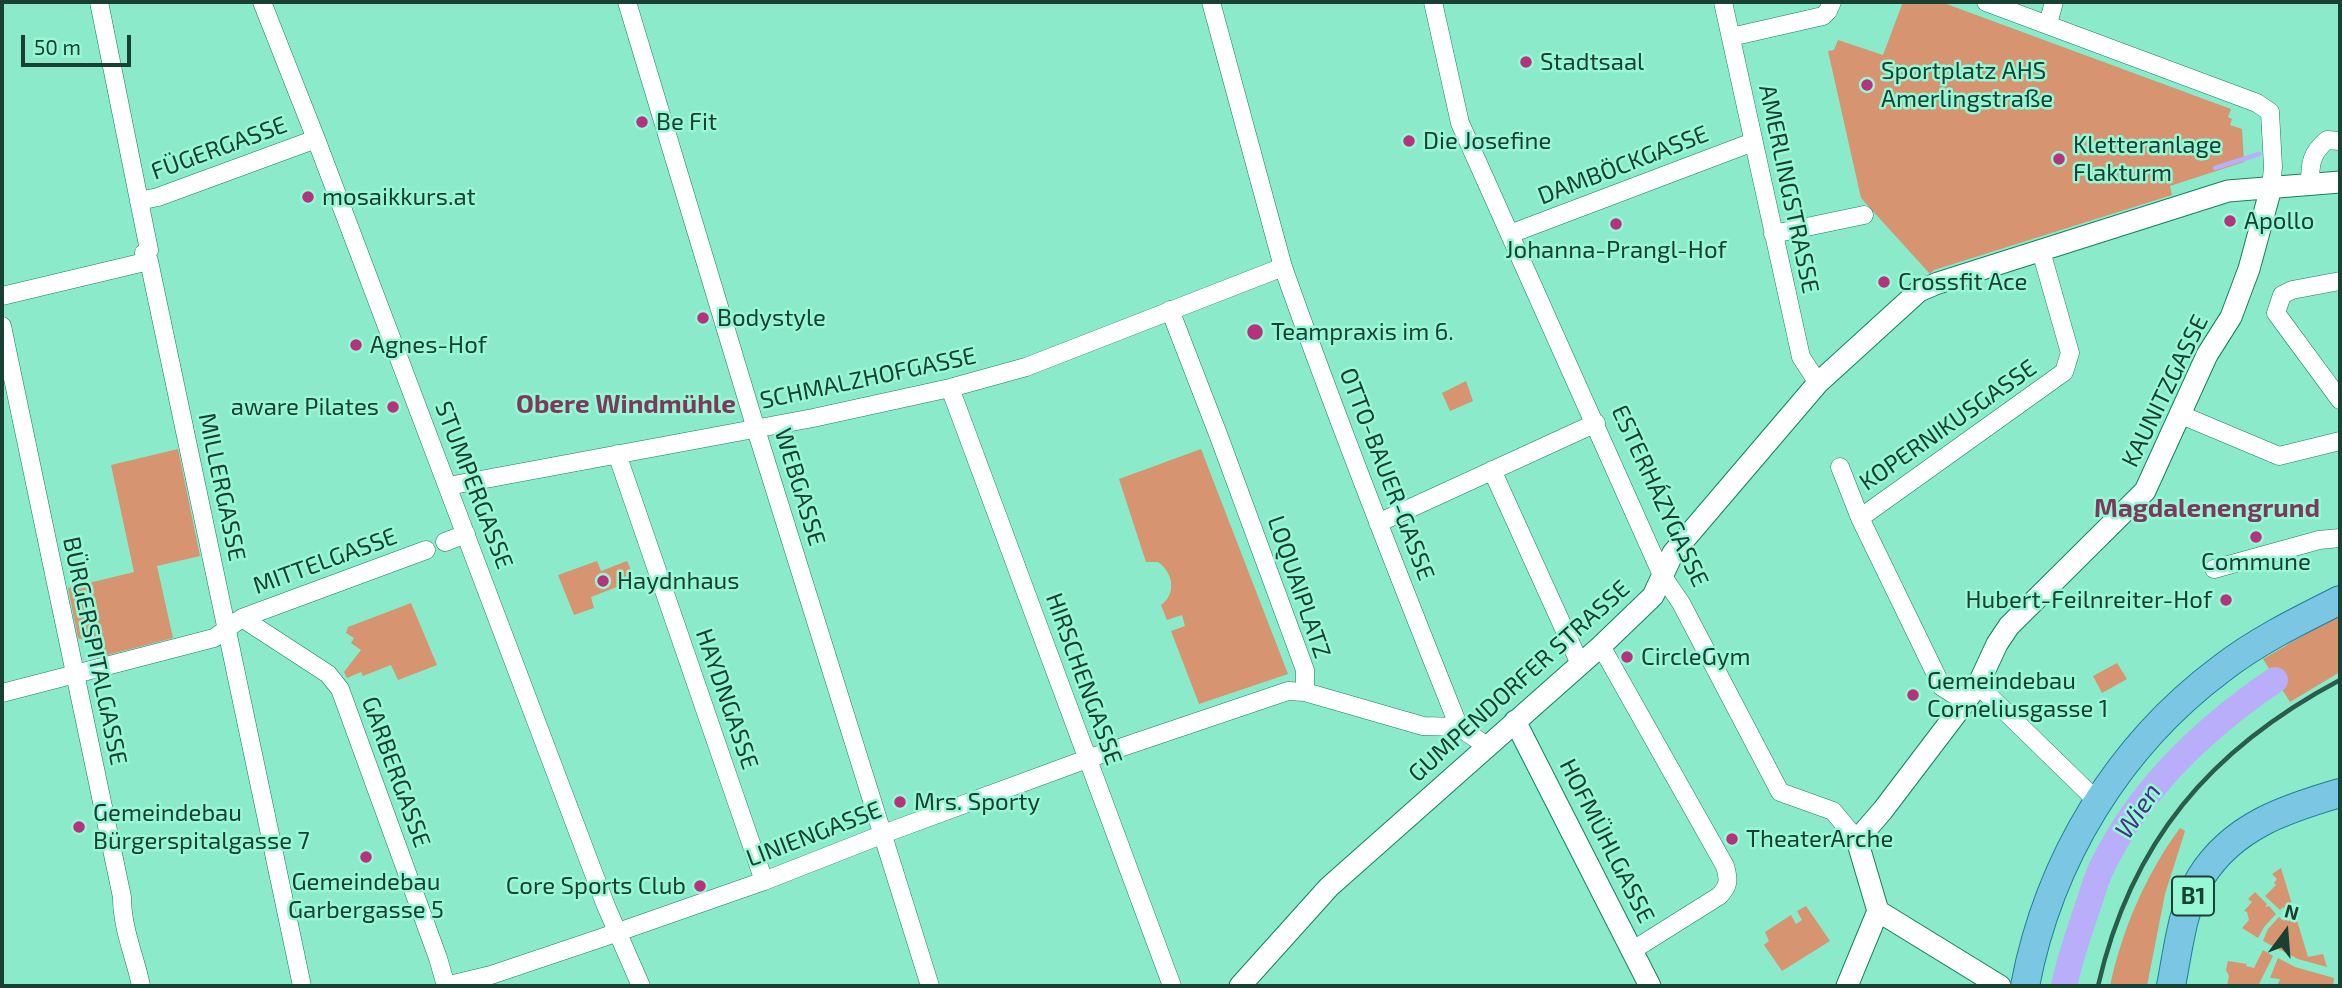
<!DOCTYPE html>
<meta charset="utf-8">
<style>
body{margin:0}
#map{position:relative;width:2342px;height:988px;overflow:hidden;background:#8beac9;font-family:"Exo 2",sans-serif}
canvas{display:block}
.frame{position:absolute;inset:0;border:4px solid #184033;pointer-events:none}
.north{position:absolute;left:2251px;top:897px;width:70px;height:70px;-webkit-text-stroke:5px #98f8d6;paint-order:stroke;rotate:16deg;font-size:19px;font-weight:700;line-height:28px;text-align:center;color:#184033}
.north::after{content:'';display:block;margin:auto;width:24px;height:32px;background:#184033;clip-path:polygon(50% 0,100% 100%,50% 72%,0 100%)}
.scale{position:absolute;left:21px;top:35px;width:110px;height:32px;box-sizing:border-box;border:4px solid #184033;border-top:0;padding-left:9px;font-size:21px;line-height:24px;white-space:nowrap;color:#184033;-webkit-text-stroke:5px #98f8d6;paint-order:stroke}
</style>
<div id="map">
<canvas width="2342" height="988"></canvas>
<div class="frame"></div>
<div class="north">N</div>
<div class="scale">50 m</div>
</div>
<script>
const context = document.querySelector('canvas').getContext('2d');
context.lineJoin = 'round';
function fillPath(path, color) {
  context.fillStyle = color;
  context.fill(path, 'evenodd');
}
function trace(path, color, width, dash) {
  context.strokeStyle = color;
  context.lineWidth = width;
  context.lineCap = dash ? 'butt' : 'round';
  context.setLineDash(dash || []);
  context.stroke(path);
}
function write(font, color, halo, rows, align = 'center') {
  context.font = font + ' "Exo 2",sans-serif';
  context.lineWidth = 5;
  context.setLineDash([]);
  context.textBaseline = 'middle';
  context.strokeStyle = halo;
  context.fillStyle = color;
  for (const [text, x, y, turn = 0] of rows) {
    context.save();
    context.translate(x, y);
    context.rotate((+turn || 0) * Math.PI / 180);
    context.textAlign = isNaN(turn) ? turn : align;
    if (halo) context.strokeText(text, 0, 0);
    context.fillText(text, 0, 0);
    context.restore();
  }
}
fillPath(new Path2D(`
 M 1903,2 L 1941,2 L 2231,109 L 2228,117 L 2232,119 L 2230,125 L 2242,129 L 2244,162 L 2170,186 L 2172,195 L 1934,270 L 1930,274 L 1861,198 L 1828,51 L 1834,50 L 1838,40 L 1883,55 Z
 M 1466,381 L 1473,401 L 1450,411 L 1442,393 Z
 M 178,449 L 200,556 L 157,566 L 173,638 L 96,658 L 93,643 L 78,638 L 68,588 L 134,572 L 111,465 Z
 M 1201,449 L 1288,674 L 1199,704 L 1171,631 L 1185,626 L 1182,615 L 1167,620 L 1161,605 C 1177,594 1173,572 1158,562 L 1146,562 L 1119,479 Z
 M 597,561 L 601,571 L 627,561 L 635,580 L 591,597 L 594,608 L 574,615 L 558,575 Z
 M 411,603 L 437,665 L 398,680 L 391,665 L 363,676 L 361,672 L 347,678 L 344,672 L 361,650 L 351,643 L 354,638 L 346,633 L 348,627 Z
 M 2340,614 L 2340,672 L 2290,702 L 2263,659 Z
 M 2117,663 L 2127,679 L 2102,693 L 2093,676 Z
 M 2180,828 L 2185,831 L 2165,894 L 2147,986 L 2110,986 C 2122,930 2146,874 2180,828 Z
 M 2281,868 L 2308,957 L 2323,954 L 2327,967 L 2298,959 L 2263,941 L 2268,929 L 2279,917 L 2284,921 L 2290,914 L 2283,907 L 2280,910 L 2265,896 L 2276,885 L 2274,883 L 2277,879 L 2272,874 Z
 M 2255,892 L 2267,904 L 2265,907 L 2269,906 L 2276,914 L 2264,927 L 2258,938 L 2242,928 L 2249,920 L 2247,912 L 2244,911 L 2252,902 L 2248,899 Z
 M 1806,906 L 1830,941 L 1782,971 L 1764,945 L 1769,941 L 1765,932 L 1791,915 L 1796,924 L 1802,920 L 1797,911 Z
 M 2263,950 L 2273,956 L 2258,986 L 2227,986 L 2229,976 L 2226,970 L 2228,961 L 2247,964 L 2246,966 L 2254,968 Z
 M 2278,958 L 2295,967 L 2334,978 L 2333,986 L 2277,986 L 2280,979 L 2270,978 Z`), '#d69470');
trace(new Path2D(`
 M 2215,168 L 2259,154`), '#b8aefa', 4.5);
trace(new Path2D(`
 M 2064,986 C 2070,957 2080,929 2090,900 C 2094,888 2097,876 2103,865 C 2141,787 2204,728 2275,680`), '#b8aefa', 26);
const minor = new Path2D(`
 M 99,2 L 149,250 L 144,253 L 149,261 L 302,986
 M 262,2 L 316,139 L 606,906 L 641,986
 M 627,2 L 759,439 L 930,986
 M 1211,2 L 1283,267 C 1338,422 1398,575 1459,727 L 1487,746
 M 1433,2 L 1460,123 L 1662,575 L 1681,603 L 1780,792 L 1833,811 L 1857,840
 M 1723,2 L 1801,357 L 1818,383
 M 1986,2 L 2257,103 L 2270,112 L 2273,167 L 2271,188
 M 2048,24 L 2054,2
 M 1731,37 L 1823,16 L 1828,11 L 1832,2
 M 2310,184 C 2310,164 2311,153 2327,140 L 2340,141
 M 139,201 L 158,197 L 316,139
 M 1510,234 L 1753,142
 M 1773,234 L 1864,215
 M 2340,281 L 2292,290 L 2282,295 L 2276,313 L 2340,400
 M 2,296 L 149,261
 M 1170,310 L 1218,434 L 1305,670 L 1305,692
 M 2,326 L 122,897 C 122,929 135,956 141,986
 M 950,388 L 1172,986
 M 2179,414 L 2279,456 L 2340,441
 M 617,454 L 764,881
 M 1840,467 L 1860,518 L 1942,687 L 1953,694 L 1969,696
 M 1492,470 L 1580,664
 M 448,486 L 813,418 L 950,388 L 1026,367 L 1283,267
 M 1860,518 L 2064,372 L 2070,353 L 2041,251
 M 1378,523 L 1596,423
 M 445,542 L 466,534
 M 2214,569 L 2319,540 L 2340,538
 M 242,618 L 328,674 L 340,689 L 438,958 L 446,986
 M 1601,646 L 1725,866 C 1729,880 1729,886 1719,896 L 1633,950
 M 1978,685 L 2097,801
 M 2,693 L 214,638 L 242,618 L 426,550
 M 445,986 L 491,975 L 601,938 L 764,881 L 894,830 L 1087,759 L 1288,691 L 1305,692 L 1423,726 L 1459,727`);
const tertiary = new Path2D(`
 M 1515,721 L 1650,986
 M 1240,986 L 1329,887 L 1601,646 L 1653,596 L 1673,553 L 1818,383 L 1919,291 L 1938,283 L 2228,191 L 2340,182
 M 1847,986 L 1878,911
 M 2000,986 L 1878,911 L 1857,840 L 1883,810 L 1978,685 L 1997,644 L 2009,626 L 2145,491 L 2207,355 L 2231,317 L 2249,269 L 2271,188`);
const primary = new Path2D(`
 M 2025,986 C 2049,860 2118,746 2221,669 C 2257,641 2300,620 2340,600
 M 2171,986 C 2178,951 2182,908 2201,877 C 2233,826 2285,809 2340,793`);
trace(minor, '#128164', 19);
trace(tertiary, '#128164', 23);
trace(primary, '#1f7e98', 30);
trace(minor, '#fff', 18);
trace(tertiary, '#fff', 21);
trace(primary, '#7bc6e2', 28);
trace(new Path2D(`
 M 2098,986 C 2131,842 2210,749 2340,680`), '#2a5b4b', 4.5);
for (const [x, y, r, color] of [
 [1526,62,7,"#b4337d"],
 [1867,85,7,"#b4337d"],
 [642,122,7,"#b4337d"],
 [1409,141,7,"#b4337d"],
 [2059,159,7,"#b4337d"],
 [308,197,7,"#b4337d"],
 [2230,221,7,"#b4337d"],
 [1616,224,7,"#b4337d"],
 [1884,282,7,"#b4337d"],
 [703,318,7,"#b4337d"],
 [1255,332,9,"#b4337d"],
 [356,345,7,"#b4337d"],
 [393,407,7,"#b4337d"],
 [2256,537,7,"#b4337d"],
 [603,581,7,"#b4337d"],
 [2226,600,7,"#b4337d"],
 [1627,657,7,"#b4337d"],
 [1913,695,7,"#b4337d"],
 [900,802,7,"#b4337d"],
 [79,827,7,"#b4337d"],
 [1732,839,7,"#b4337d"],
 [366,857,7,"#b4337d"],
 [700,886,7,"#b4337d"]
]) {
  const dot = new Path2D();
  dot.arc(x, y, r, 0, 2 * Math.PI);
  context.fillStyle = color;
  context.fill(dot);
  trace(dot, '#98f8d6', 2.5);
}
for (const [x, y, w] of [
 [2193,896,42]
]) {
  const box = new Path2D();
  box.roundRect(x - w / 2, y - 19.5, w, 39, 5);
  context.fillStyle = '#98f8d6';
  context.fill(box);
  trace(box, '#184033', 2);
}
write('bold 23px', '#184033', null, [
 ["B1",2193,896]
]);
write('24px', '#184033', '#98f8d6', [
 ["Stadtsaal",1540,62],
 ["Sportplatz AHS",1881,71],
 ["Amerlingstraße",1881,99],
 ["Be Fit",656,122],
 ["Die Josefine",1423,141],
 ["Kletteranlage",2073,145],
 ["Flakturm",2073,173],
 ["mosaikkurs.at",322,197],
 ["Apollo",2244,221],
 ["Johanna-Prangl-Hof",1616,250,"center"],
 ["Crossfit Ace",1898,282],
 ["Bodystyle",717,318],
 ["Teampraxis im 6.",1271,332],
 ["Agnes-Hof",370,345],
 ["aware Pilates",379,407,"right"],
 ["Commune",2256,562,"center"],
 ["Haydnhaus",617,581],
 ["Hubert-Feilnreiter-Hof",2212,600,"right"],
 ["CircleGym",1641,657],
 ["Gemeindebau",1927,681],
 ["Corneliusgasse 1",1927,709],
 ["Mrs. Sporty",914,802],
 ["Gemeindebau",93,813],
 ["Bürgerspitalgasse 7",93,841],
 ["TheaterArche",1746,839],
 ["Gemeindebau",366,882,"center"],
 ["Garbergasse 5",366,910,"center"],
 ["Core Sports Club",686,886,"right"]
], 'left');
write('24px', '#184033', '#98f8d6', [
 ["FÜGERGASSE",219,148,-20],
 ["DAMBÖCKGASSE",1623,165,-21],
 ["AMERLINGSTRASSE",1789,189,78],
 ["SCHMALZHOFGASSE",868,378,-12],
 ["KAUNITZGASSE",2165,391,-64],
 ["KOPERNIKUSGASSE",1948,425,-35],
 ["OTTO-BAUER-GASSE",1387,474,69],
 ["STUMPERGASSE",474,485,69],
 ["MILLERGASSE",222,487,78],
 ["WEBGASSE",800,487,73],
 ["ESTERHÁZYGASSE",1660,496,65],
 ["MITTELGASSE",325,561,-20],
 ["LOQUAIPLATZ",1299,587,71],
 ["BÜRGERSPITALGASSE",95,651,78],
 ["HIRSCHENGASSE",1084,679,70],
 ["GUMPENDORFER STRASSE",1519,681,-42],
 ["HAYDNGASSE",727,699,71],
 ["GARBERGASSE",396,772,70],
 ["LINIENGASSE",814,834,-21],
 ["HOFMÜHLGASSE",1607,841,63]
]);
write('bold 26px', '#7b3a5c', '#98f8d6', [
 ["Obere Windmühle",626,404],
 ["Magdalenengrund",2207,508]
]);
write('italic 26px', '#473289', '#98f8d6', [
 ["Wien",2138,811,-56]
]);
</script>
